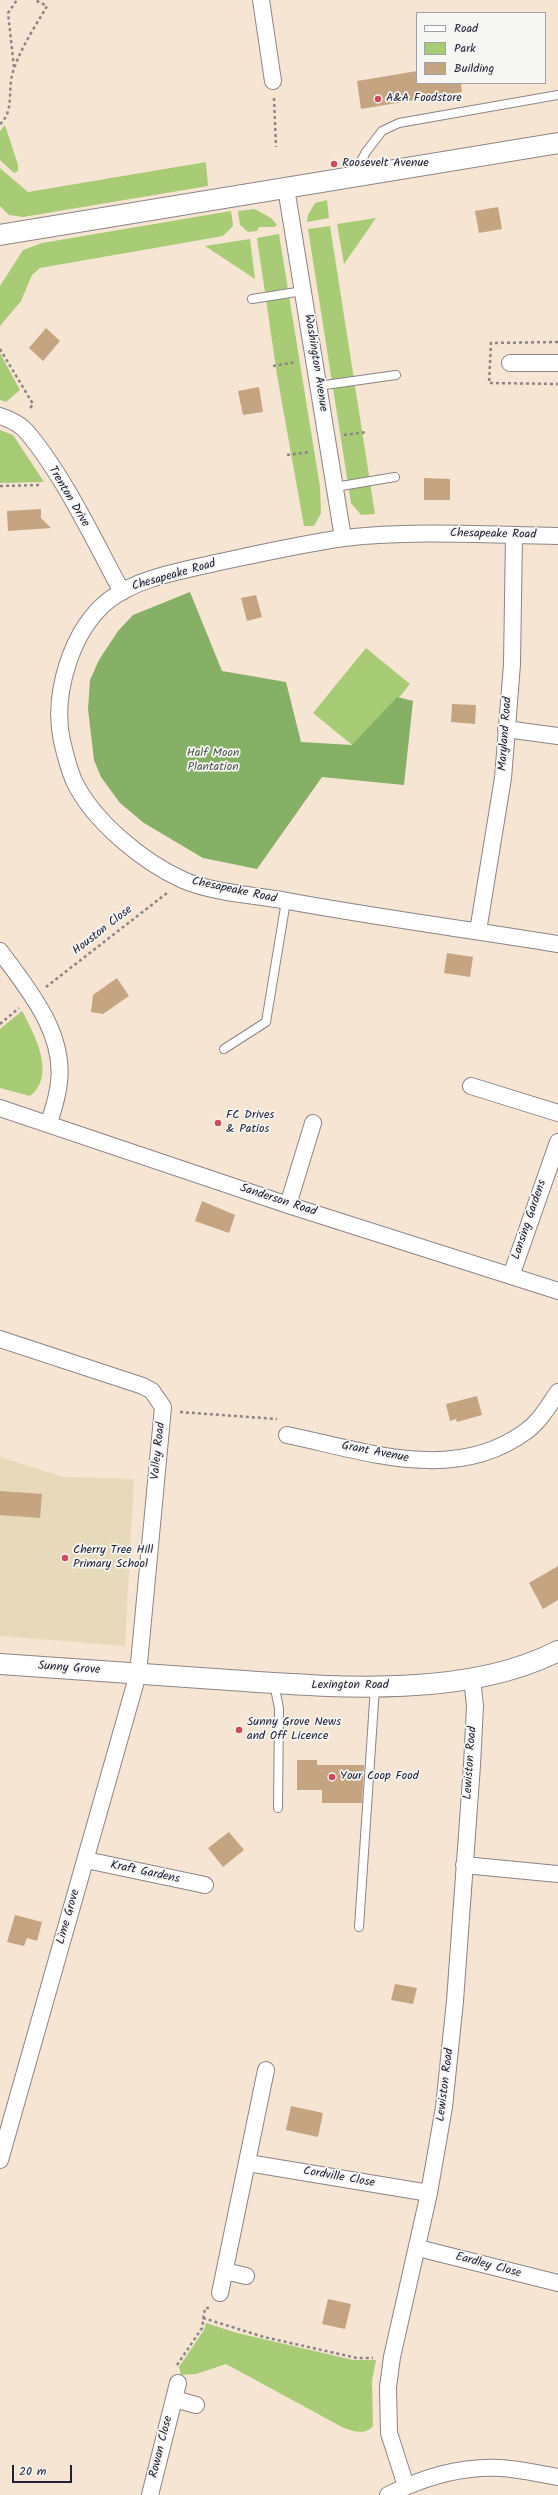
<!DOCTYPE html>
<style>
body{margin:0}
#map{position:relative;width:558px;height:2495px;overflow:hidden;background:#f5e5d2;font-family:Kalam,sans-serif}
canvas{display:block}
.legend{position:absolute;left:416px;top:12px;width:130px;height:72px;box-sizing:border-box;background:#f6f6f2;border:1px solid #a1a1a9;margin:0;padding:5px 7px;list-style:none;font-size:12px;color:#22223b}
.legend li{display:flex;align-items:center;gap:8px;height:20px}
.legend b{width:20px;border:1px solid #a1a1a9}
.scale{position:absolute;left:12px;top:2465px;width:60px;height:18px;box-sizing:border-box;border:2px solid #22223b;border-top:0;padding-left:5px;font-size:12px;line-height:14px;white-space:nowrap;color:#22223b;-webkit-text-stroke:3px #f6f6f2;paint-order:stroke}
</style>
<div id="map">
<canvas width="558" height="2495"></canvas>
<ul class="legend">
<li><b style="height:5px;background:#fff"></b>Road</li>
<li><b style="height:11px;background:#a8cc75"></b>Park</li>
<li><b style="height:11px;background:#c5a481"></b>Building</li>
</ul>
<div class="scale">20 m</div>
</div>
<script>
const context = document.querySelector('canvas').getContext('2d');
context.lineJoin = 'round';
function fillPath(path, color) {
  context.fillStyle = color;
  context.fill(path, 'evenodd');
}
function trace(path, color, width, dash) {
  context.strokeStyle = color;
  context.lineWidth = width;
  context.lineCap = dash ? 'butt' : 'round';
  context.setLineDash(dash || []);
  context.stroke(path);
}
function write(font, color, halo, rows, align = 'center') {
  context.font = font + ' Kalam,sans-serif';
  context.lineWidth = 3.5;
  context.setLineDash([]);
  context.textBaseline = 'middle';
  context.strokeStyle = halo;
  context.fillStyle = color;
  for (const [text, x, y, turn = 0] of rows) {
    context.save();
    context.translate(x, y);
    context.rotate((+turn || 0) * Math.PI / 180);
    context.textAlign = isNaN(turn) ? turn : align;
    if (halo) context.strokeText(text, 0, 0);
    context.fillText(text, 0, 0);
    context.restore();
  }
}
fillPath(new Path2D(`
 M 0,1457 L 63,1477 L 134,1479 L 125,1646 L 0,1636 Z`), '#e6daba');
fillPath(new Path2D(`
 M 5,125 L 18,165 L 18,171 L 14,173 L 0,160 L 0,131 Z
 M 206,162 L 208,186 L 23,217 L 9,215 L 0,206 L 0,168 L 28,192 Z
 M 327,200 L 329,218 L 307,222 L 308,215 L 315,203 Z
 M 255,209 L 271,218 L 277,225 L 274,227 L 259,227 L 257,231 L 248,232 L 240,225 L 238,211 Z
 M 231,211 L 233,226 L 223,236 L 40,268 L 32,275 L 21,301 L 0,326 L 0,286 L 23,250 L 42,243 Z
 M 376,218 L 344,264 L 337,224 Z
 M 330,226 L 375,514 L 361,515 L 351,503 L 308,229 Z
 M 279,234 L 320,487 L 321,513 L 314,526 L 304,526 L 277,375 L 257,238 Z
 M 250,239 L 255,279 L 205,246 Z
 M 0,353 L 20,390 L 6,402 L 0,400 Z
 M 0,430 L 13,435 L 44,482 L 0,483 Z
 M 366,648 L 410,684 L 357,749 L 313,713 Z
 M 22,1011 C 34,1033 57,1076 30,1096 L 0,1088 L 0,1029 Z
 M 206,2323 L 237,2333 L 353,2360 L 376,2360 L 372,2381 L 373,2426 C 365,2436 352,2431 342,2427 L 226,2364 L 196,2374 L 181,2375 L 179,2367 L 204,2330 Z`), '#a8cc75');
fillPath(new Path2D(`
 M 190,592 L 222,671 L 286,682 L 301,742 L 352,745 L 397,697 L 413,701 L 404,785 L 322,777 L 257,869 L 203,858 L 144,823 L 120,803 L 101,777 L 94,760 L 88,709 L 90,680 L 99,660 L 118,631 L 133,615 Z`), '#86b066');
fillPath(new Path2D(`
 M 417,71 L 417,83 L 461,83 L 462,92 L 361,109 L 357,81 Z
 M 498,207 L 502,229 L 479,233 L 475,211 Z
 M 46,328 L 60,341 L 43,361 L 29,348 Z
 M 259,387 L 263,412 L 243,415 L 238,391 Z
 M 424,478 L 450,479 L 450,500 L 424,500 Z
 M 41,509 L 41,518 L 51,528 L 8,531 L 7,511 Z
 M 256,595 L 262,617 L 247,621 L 241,598 Z
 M 452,704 L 476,705 L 475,724 L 451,722 Z
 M 447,953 L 473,957 L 470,977 L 444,973 Z
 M 117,978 L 129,996 L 103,1014 L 91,1012 L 93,995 Z
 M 202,1201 L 235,1215 L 229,1233 L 195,1221 Z
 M 477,1396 L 482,1415 L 457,1422 L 456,1419 L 450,1421 L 446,1404 Z
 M 0,1491 L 42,1494 L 40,1518 L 0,1515 Z
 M 558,1566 L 558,1600 L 543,1609 L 529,1583 Z
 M 297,1760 L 317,1760 L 317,1765 L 364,1765 L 362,1803 L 322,1803 L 322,1790 L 297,1790 Z
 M 229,1832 L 244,1850 L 223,1867 L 208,1848 Z
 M 15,1915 L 42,1922 L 37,1941 L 27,1938 L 24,1946 L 7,1942 Z
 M 395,1984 L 417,1988 L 413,2004 L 391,2000 Z
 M 291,2106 L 323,2113 L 318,2137 L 286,2130 Z
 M 328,2299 L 351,2304 L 345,2329 L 322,2324 Z`), '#c5a481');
const service = new Path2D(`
 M 354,174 L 366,152 L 382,131 L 399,123 L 558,95
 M 252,299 L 303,291
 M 318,386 L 396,375
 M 335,487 L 395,477
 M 224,1049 L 266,1022 L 286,901
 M 274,1684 L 279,1708 L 278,1808
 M 359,1927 L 375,1687`);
const minor = new Path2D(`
 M 261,0 L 273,81
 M 286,188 L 343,538
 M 510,363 L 558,363
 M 0,416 C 9,419 20,424 26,431 C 63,474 95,542 122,592
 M 558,536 C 487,535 415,530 344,538 C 301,544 258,554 215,563 C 181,571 137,578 109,600 C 71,630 52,695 62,741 C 65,754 69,769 74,781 C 93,821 143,862 183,880 C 210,892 251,895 282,900 C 373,917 466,929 558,944
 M 506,729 L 558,736
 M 478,931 L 503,778 L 512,664 L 514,535
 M 0,951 C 27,988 65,1032 59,1082 C 58,1096 53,1110 49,1123
 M 471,1086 L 558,1113
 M 0,1108 L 288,1205 L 558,1291
 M 288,1205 L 313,1123
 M 511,1276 L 558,1142
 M 0,1339 L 143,1386 L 152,1391 L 163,1407 L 138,1674 L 0,2160
 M 287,1435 C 365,1451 454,1484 525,1432 C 540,1422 548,1406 558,1392
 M 86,1860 L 205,1885
 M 464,1865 L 558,1874
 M 248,2163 L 429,2193
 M 418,2248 L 558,2283
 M 225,2271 L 246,2276
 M 220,2293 L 266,2070
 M 174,2399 L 196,2405
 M 406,2486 L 389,2433 L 388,2387 L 392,2357 L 429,2193 L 444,2107 L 455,2001 L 472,1765 L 475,1706 L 472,1678
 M 150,2495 L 178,2383
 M 388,2495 C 424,2477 460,2466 500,2468 C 520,2469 539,2474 558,2477`);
const tertiary = new Path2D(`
 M 0,235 L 558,143
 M 0,1664 C 71,1669 143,1674 215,1679 C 320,1686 461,1701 558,1651`);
trace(service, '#8c8486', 10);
trace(minor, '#8c8486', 18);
trace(tertiary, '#8c8486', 22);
trace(new Path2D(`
 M 14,67 L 8,13 L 17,0
 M 274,98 L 276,147
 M 0,124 C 14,112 8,91 12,75 C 19,50 35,27 47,6 L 35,0
 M 558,342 L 491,343 L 489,383 L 558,384
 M 0,349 L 33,404 L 29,410
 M 273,366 L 296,362
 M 344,435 L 367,432
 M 287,455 L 310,452
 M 0,486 L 41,485
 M 46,987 L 167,893
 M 0,1024 L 19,1008
 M 180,1412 L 277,1419
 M 203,2318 L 264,2337 L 357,2358 L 373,2358
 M 177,2365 L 202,2328 L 205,2308 L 209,2308`), '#8c8486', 2.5, [3, 3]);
trace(service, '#fff', 8);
trace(minor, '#fff', 16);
trace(tertiary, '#fff', 20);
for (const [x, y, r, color] of [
 [378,99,4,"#d1495b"],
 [334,164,4,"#d1495b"],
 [218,1123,4,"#d1495b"],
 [65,1558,4,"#d1495b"],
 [239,1730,4,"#d1495b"],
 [332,1777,4,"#d1495b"]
]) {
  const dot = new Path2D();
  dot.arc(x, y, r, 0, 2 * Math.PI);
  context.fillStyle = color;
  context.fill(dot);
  trace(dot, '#f6f6f2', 1.5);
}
write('12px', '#22223b', '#f6f6f2', [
 ["A&A Foodstore",386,99],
 ["Roosevelt Avenue",342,164],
 ["FC Drives",226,1116],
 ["& Patios",226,1130],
 ["Cherry Tree Hill",73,1551],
 ["Primary School",73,1565],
 ["Sunny Grove News",247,1723],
 ["and Off Licence",247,1737],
 ["Your Coop Food",340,1777]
], 'left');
write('12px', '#22223b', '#f6f6f2', [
 ["Washington Avenue",315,363,81],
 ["Trenton Drive",68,497,59],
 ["Chesapeake Road",493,535,1],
 ["Chesapeake Road",174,576,-16],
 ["Maryland Road",506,734,-86],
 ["Chesapeake Road",234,891,12],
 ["Houston Close",103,931,-38],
 ["Sanderson Road",278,1201,18],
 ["Lansing Gardens",530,1220,-71],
 ["Valley Road",159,1451,-84],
 ["Grant Avenue",375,1453,11],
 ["Sunny Grove",69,1669,4],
 ["Lexington Road",350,1686],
 ["Lewiston Road",471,1763,-86],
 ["Kraft Gardens",145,1873,12],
 ["Lime Grove",69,1917,-74],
 ["Lewiston Road",446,2085,-83],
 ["Cordville Close",339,2178,10],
 ["Eardley Close",488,2266,15],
 ["Rowan Close",162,2447,-76]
]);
write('12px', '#4a554c', '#f6f6f2', [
 ["Half Moon",213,754],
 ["Plantation",213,768]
]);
</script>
